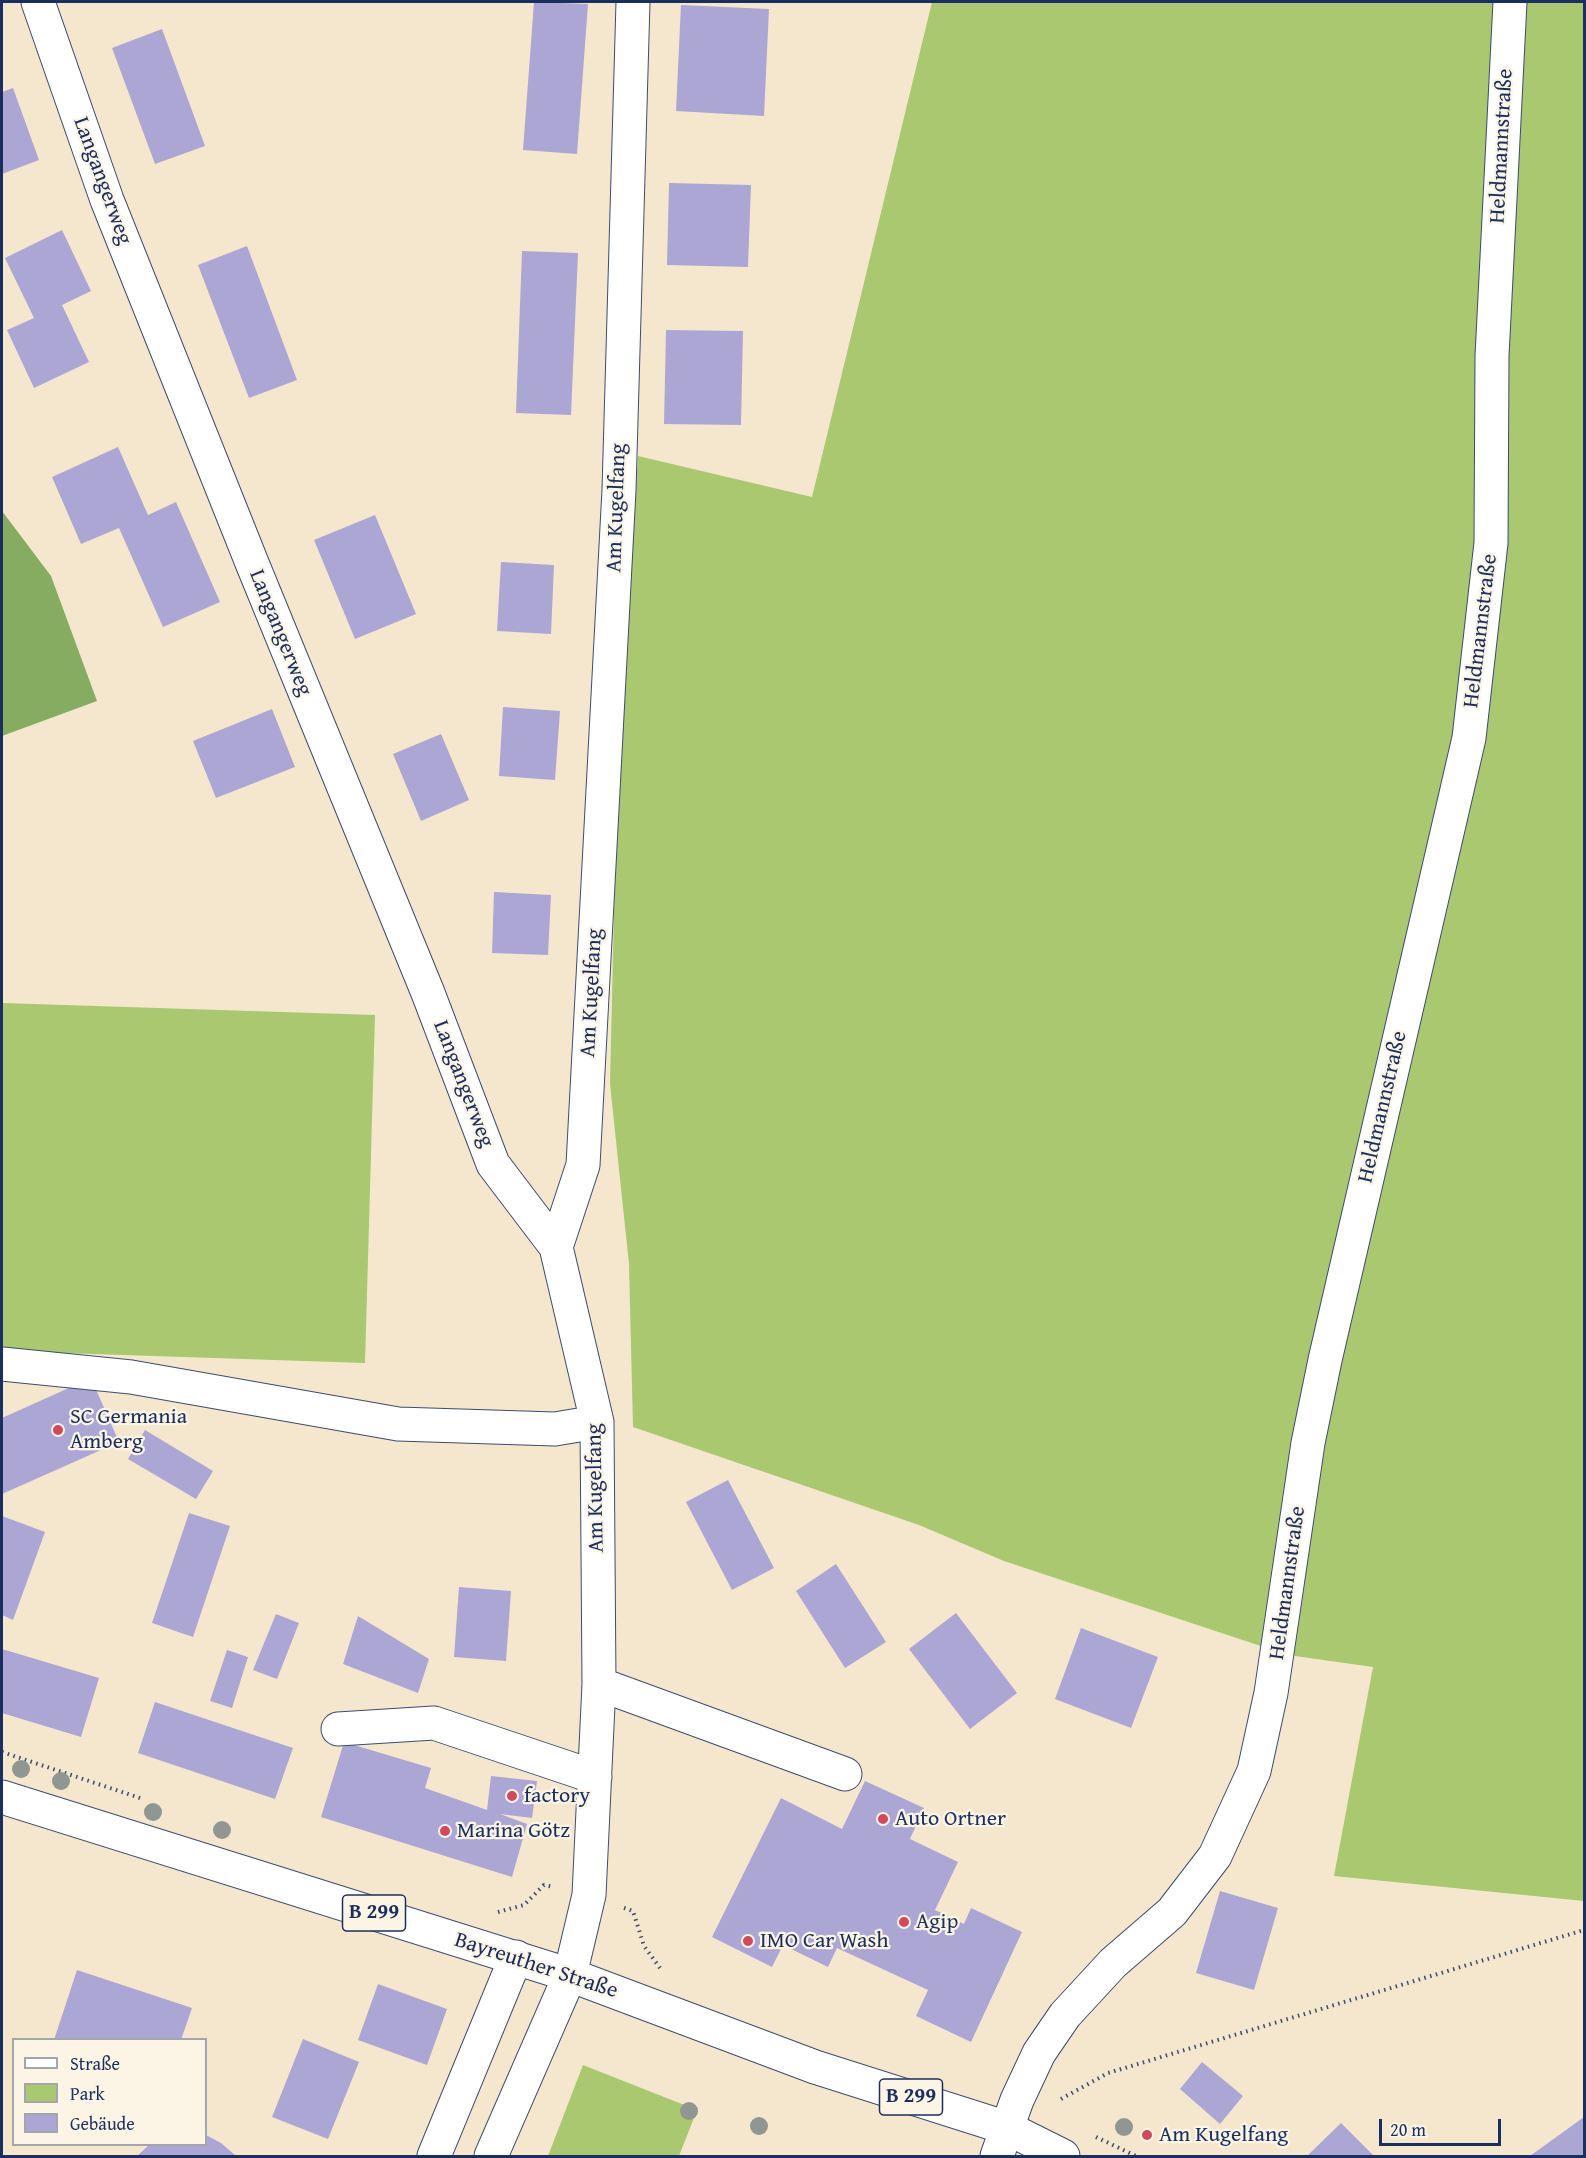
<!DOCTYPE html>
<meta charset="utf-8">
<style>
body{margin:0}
#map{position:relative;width:1586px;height:2158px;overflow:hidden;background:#f5e7cd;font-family:"Gentium Book Plus",serif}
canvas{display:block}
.frame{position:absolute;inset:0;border:3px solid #1b2f5e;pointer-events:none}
.legend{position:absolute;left:12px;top:2038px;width:195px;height:108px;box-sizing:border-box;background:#fcf5e5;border:2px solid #a2a6af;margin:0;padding:8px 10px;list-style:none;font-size:18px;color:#1b2f5e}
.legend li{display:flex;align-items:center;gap:12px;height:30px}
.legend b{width:30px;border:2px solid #a2a6af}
.scale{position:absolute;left:1379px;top:2119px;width:122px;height:27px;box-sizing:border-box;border:3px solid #1b2f5e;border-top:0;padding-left:8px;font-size:18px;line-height:21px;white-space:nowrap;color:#1b2f5e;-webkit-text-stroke:4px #fcf5e5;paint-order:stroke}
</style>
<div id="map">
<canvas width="1586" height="2158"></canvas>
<div class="frame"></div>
<ul class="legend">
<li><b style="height:8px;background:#fff"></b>Straße</li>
<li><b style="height:16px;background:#a9c86f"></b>Park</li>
<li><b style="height:16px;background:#aca6d4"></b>Gebäude</li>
</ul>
<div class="scale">20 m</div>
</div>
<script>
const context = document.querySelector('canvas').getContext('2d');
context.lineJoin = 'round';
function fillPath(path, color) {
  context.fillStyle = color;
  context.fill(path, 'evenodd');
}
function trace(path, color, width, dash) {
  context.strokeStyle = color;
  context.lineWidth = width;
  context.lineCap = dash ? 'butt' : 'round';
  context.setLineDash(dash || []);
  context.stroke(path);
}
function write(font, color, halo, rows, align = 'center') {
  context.font = font + ' "Gentium Book Plus",serif';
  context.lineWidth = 4.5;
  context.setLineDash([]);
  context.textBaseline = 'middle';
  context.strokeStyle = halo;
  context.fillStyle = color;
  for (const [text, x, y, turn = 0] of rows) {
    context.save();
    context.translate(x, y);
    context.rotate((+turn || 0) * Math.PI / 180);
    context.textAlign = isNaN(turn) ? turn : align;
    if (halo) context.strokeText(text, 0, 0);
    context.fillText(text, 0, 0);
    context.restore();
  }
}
fillPath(new Path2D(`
 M 932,2 L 1584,2 L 1584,1901 L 1334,1876 L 1373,1667 L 1288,1655 L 1004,1561 L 919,1525 L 633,1427 L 629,1264 L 610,1084 L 616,824 L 638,456 L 812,497 Z
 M 2,1003 L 375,1015 L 365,1363 L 2,1351 Z
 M 583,2065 L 697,2110 L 679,2156 L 548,2156 Z`), '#a9c86f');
fillPath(new Path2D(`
 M 2,511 L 51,576 L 97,701 L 2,736 Z`), '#86ac62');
fillPath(new Path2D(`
 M 534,2 L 588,4 L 577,154 L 523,150 Z
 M 681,5 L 769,9 L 764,116 L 676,111 Z
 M 162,29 L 205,146 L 155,164 L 112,48 Z
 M 13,88 L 39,160 L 2,174 L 2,92 Z
 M 669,183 L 751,185 L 748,267 L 667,265 Z
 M 62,230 L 91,291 L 62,305 L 89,362 L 34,388 L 7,330 L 34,318 L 5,258 Z
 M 247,246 L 297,380 L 249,398 L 198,265 Z
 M 522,251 L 578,253 L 571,415 L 516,413 Z
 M 666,330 L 743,331 L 741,425 L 664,424 Z
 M 118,447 L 148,515 L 176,502 L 220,602 L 163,627 L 119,528 L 81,544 L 52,477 Z
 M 375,515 L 416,614 L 355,639 L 314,540 Z
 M 501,562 L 554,565 L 551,634 L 497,631 Z
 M 503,707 L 560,711 L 555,780 L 499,776 Z
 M 272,709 L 295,767 L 216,798 L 193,741 Z
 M 441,734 L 469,800 L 421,821 L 393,754 Z
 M 494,892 L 551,895 L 548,955 L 492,953 Z
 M 91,1378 L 119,1442 L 2,1494 L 2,1418 Z
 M 145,1430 L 213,1471 L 196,1499 L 128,1459 Z
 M 728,1480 L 774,1568 L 732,1590 L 686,1502 Z
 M 189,1513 L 230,1526 L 193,1637 L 152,1623 Z
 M 2,1516 L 45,1532 L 13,1620 L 2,1615 Z
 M 836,1564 L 886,1642 L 845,1668 L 796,1591 Z
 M 459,1587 L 511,1591 L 506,1661 L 454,1657 Z
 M 956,1613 L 1017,1693 L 970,1729 L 909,1649 Z
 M 276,1614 L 299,1623 L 277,1679 L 253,1670 Z
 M 358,1616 L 429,1659 L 418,1693 L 343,1664 Z
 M 1081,1628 L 1158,1657 L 1131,1728 L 1055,1699 Z
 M 2,1649 L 99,1678 L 81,1737 L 2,1713 Z
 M 227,1650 L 248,1657 L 232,1708 L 210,1701 Z
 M 155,1702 L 293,1748 L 275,1799 L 138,1753 Z
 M 344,1742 L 431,1768 L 425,1788 L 487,1810 L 491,1776 L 537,1781 L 532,1818 L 500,1814 L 527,1824 L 512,1877 L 321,1817 Z
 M 865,1781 L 924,1808 L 910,1839 L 958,1862 L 935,1910 L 964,1924 L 971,1908 L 1022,1932 L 971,2042 L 916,2016 L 928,1990 L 837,1948 L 828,1967 L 783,1945 L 772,1967 L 712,1937 L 781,1798 L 842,1829 Z
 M 1220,1891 L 1278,1908 L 1254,1990 L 1196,1973 Z
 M 77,1970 L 192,2008 L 181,2040 L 54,2040 Z
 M 378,1984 L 447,2009 L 427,2065 L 358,2040 Z
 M 303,2039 L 359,2062 L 328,2139 L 272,2117 Z
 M 1202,2062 L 1243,2096 L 1220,2124 L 1180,2089 Z
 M 1584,2117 L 1584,2156 L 1530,2156 Z
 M 1341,2123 L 1374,2156 L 1307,2156 Z
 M 206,2135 L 221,2143 L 236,2156 L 137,2156 L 149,2145 L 206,2145 Z`), '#aca6d4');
const minor = new Path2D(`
 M 38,2 L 107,200 L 252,563 L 428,993 L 493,1164 L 556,1247
 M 2,1364 L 131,1377 L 398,1424 L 555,1429 L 597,1422
 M 599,1684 L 845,1774
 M 338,1729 L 434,1723 L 595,1777
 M 434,2156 L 516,1957
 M 491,2156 L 570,1975 L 589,1895 L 599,1684 L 597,1422 L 556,1247 L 583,1165 L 619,490 L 633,2
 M 997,2156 L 1017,2100 L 1039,2053 L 1065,2015 L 1113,1963 L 1172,1912 L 1215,1856 L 1254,1771 L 1271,1693 L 1308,1443 L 1325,1360 L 1469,738 L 1491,543 L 1492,356 L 1510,2`);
const major = new Path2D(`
 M 2,1797 L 570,1975 L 815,2067 L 1007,2128 L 1063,2156`);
trace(minor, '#3c4b6f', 35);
trace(major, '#3c4b6f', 35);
trace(new Path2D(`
 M 2,1752 L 140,1798
 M 624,1908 L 633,1911 L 644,1946 L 660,1968
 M 498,1912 L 524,1905 L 544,1885 L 554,1887
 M 1061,2099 L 1108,2073 L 1584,1930
 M 1096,2137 L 1136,2156`), '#3c4b6f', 4, [1.5, 4.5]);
trace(minor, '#fff', 33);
trace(major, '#fff', 33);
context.fillStyle = '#909792';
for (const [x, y] of [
 [21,1769],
 [61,1781],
 [153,1812],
 [222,1830],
 [689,2111],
 [759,2126],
 [1124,2127]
]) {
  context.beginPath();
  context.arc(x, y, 9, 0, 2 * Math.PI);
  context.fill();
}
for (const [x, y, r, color] of [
 [58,1430,6,"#d1495b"],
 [512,1796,6,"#d1495b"],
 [883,1819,6,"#d1495b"],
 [445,1831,6,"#d1495b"],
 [904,1922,6,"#d1495b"],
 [748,1941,6,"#d1495b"],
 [1147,2135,6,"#d1495b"]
]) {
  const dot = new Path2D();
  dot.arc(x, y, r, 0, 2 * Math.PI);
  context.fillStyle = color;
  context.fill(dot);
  trace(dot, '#fcf5e5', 2);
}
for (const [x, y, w] of [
 [374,1913,63],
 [911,2097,63]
]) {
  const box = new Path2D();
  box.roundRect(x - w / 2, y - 18, w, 36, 4.5);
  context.fillStyle = '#fcf5e5';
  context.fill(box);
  trace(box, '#1b2f5e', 1.5);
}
write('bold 21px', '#1b2f5e', null, [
 ["B 299",374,1913],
 ["B 299",911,2097]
]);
write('22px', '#1b2f5e', '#fcf5e5', [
 ["Heldmannstraße",1502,146,-87],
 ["Langangerweg",102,181,70],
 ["Am Kugelfang",617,508,-88],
 ["Heldmannstraße",1481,631,-83],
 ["Langangerweg",280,633,68],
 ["Am Kugelfang",592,993,-87],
 ["Langangerweg",463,1084,69],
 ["Heldmannstraße",1383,1107,-77],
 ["Am Kugelfang",596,1488,-91],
 ["Heldmannstraße",1288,1583,-82],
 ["Bayreuther Straße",536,1966,18]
]);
write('22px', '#1b2f5e', '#fcf5e5', [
 ["SC Germania",70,1417],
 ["Amberg",70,1442],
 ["factory",524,1796],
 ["Auto Ortner",895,1819],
 ["Marina Götz",457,1831],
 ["Agip",916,1922],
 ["IMO Car Wash",760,1941],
 ["Am Kugelfang",1159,2135]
], 'left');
</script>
